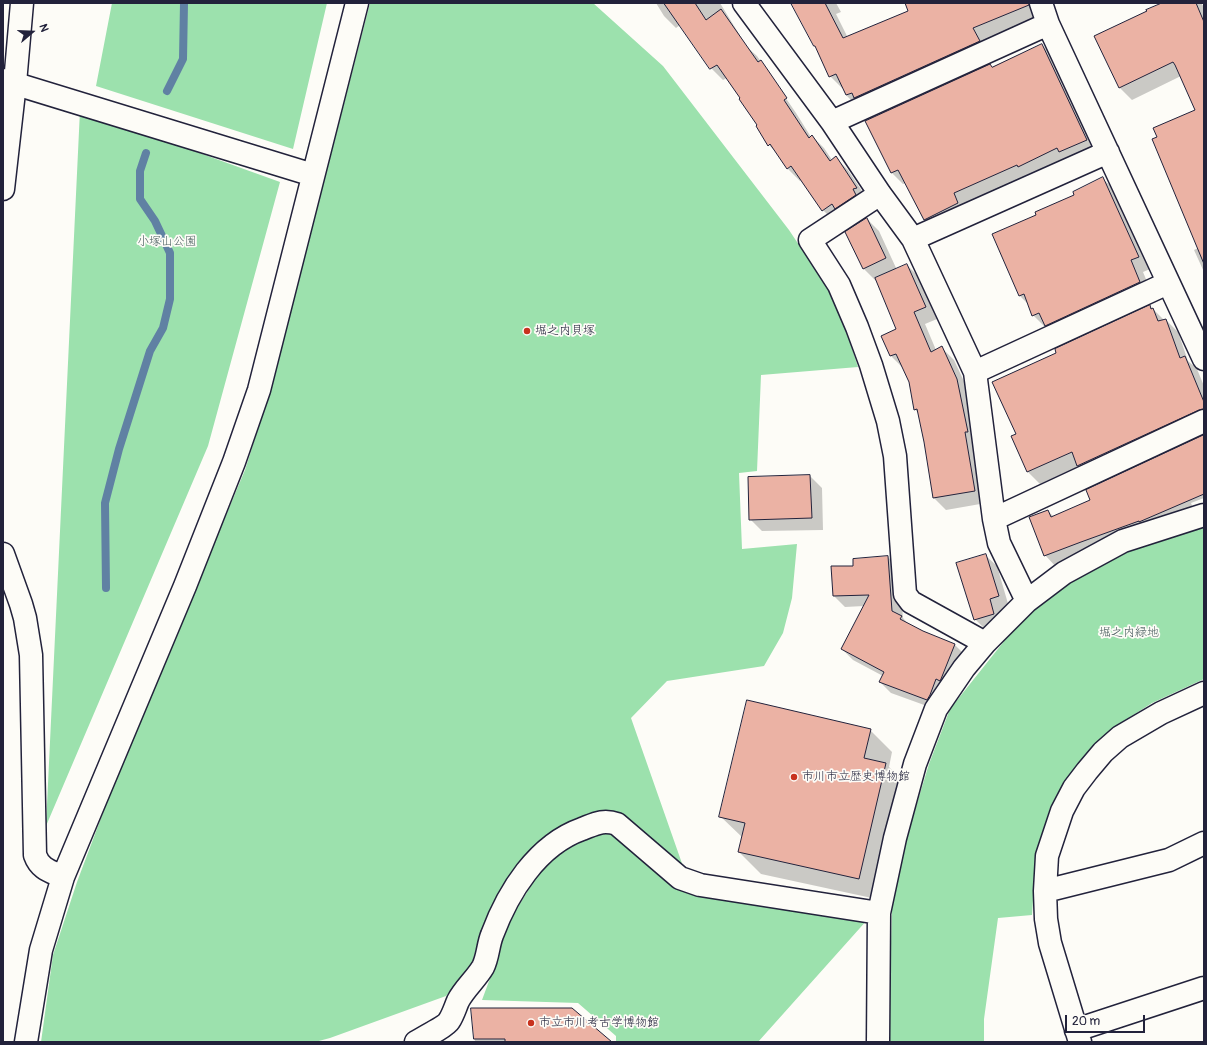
<!DOCTYPE html>
<meta charset="utf-8">
<style>
body{margin:0}
#map{position:relative;width:1207px;height:1045px;overflow:hidden;background:#fdfcf7;font-family:Pangolin,sans-serif}
canvas{display:block}
.frame{position:absolute;inset:0;border:4px solid #22223b;pointer-events:none}
.north{position:absolute;left:12px;top:12px;width:40px;height:40px;-webkit-text-stroke:3px #fdfcf7;paint-order:stroke;rotate:71deg;font-size:11px;font-weight:700;line-height:16px;text-align:center;color:#22223b}
.north::after{content:'';display:block;margin:auto;width:14px;height:18px;background:#22223b;clip-path:polygon(50% 0,100% 100%,50% 72%,0 100%)}
.scale{position:absolute;left:1065px;top:1015px;width:80px;height:18px;box-sizing:border-box;border:2px solid #22223b;border-top:0;padding-left:5px;font-size:12px;line-height:14px;white-space:nowrap;color:#22223b;-webkit-text-stroke:3px #fdfcf7;paint-order:stroke}
</style>
<div id="map">
<canvas width="1207" height="1045"></canvas>
<div class="frame"></div>
<div class="north">N</div>
<div class="scale">20 m</div>
</div>
<script>
const context = document.querySelector('canvas').getContext('2d');
context.lineJoin = 'round';
function fillPath(path, color) {
  context.fillStyle = color;
  context.fill(path, 'evenodd');
}
function trace(path, color, width, dash) {
  context.strokeStyle = color;
  context.lineWidth = width;
  context.lineCap = dash ? 'butt' : 'round';
  context.setLineDash(dash || []);
  context.stroke(path);
}
function write(font, color, halo, rows, align = 'center') {
  context.font = font + ' Pangolin,"Klee One",sans-serif';
  context.lineWidth = 3.5;
  context.setLineDash([]);
  context.textBaseline = 'middle';
  context.strokeStyle = halo;
  context.fillStyle = color;
  for (const [text, x, y, turn = 0] of rows) {
    context.save();
    context.translate(x, y);
    context.rotate((+turn || 0) * Math.PI / 180);
    context.textAlign = isNaN(turn) ? turn : align;
    if (halo) context.strokeText(text, 0, 0);
    context.fillText(text, 0, 0);
    context.restore();
  }
}
fillPath(new Path2D(`
 M 112,3 L 327,3 L 293,149 L 96,86 Z
 M 370,3 L 593,3 L 663,66 L 789,230 L 831,293 L 846,330 L 858,367 L 761,375 L 757,471 L 739,473 L 742,549 L 797,544 L 792,598 L 783,633 L 764,666 L 667,681 L 631,718 L 685,872 L 606,812 L 499,896 L 485,921 L 478,941 L 471,967 L 446,996 L 330,1038 L 315,1042 L 41,1042 L 53,955 L 77,882 L 121,765 L 245,470 L 269,394 Z
 M 80,110 L 280,182 L 208,446 L 46,826 Z
 M 1204,526 L 1204,679 L 1152,703 L 1113,728 L 1096,743 L 1078,763 L 1050,808 L 1036,857 L 1032,915 L 998,918 L 984,1019 L 984,1042 L 888,1042 L 892,909 L 907,836 L 929,764 L 950,709 L 1021,620 L 1071,581 L 1127,551 Z
 M 603,830 L 614,831 L 678,886 L 868,919 L 758,1042 L 616,1042 L 616,1036 L 578,1003 L 482,1000 L 495,965 L 501,940 L 508,923 L 537,876 L 555,856 L 578,839 Z`), '#9ce1ad');
fillPath(new Path2D(`
 M 656,3 L 720,3 L 747,47 L 757,56 L 796,113 L 811,137 L 812,136 L 824,148 L 832,160 L 836,158 L 848,170 L 868,200 L 835,222 L 823,210 L 802,179 L 800,181 L 788,169 L 778,154 L 769,145 L 757,127 L 758,126 L 741,99 L 727,78 L 723,80 L 711,68 L 680,25 L 676,28 L 664,16 Z
 M 793,3 L 836,3 L 841,12 L 836,14 L 848,38 L 909,11 L 906,3 L 1032,3 L 1038,18 L 984,40 L 991,53 L 858,107 L 846,95 L 843,88 L 842,88 L 830,76 L 817,49 L 815,46 Z
 M 1158,3 L 1201,3 L 1204,7 L 1204,272 L 1194,250 L 1198,248 L 1196,110 L 1181,76 L 1132,100 L 1120,88 L 1095,37 L 1159,5 Z
 M 1042,45 L 1054,57 L 1098,151 L 936,231 L 924,220 L 906,183 L 903,184 L 892,173 L 990,65 L 992,67 Z
 M 1103,179 L 1115,190 L 1150,269 L 1143,272 L 1152,294 L 1058,337 L 1047,327 L 1045,327 L 1033,315 L 1029,305 L 1020,296 L 1037,215 L 1075,195 Z
 M 867,219 L 879,231 L 897,270 L 907,265 L 919,277 L 937,319 L 925,324 L 936,350 L 942,348 L 954,360 L 969,392 L 986,503 L 946,510 L 934,498 L 925,442 L 918,413 L 915,409 L 910,382 L 903,368 L 891,356 L 882,336 L 897,329 L 877,280 L 876,281 L 864,269 L 847,232 Z
 M 1150,306 L 1164,320 L 1166,320 L 1178,332 L 1188,361 L 1197,369 L 1204,386 L 1204,425 L 1090,478 L 1079,466 L 1040,484 L 1028,472 L 1017,434 L 1058,354 Z
 M 1204,436 L 1204,498 L 1191,503 L 1195,513 L 1056,567 L 1045,555 L 1048,511 L 1054,517 L 1091,500 Z
 M 810,476 L 822,488 L 823,530 L 762,531 L 750,519 Z
 M 985,555 L 997,566 L 1009,607 L 1001,610 L 1005,625 L 986,630 L 975,619 Z
 M 888,557 L 899,568 L 903,618 L 909,625 L 955,645 L 966,656 L 938,710 L 891,693 L 880,682 L 883,676 L 853,660 L 842,649 L 864,606 L 845,607 L 834,596 L 854,567 Z
 M 870,730 L 892,752 L 889,767 L 908,786 L 881,900 L 761,874 L 739,852 L 743,838 L 720,816 Z
 M 472,1009 L 610,1042 L 475,1042 Z`), '#0003');
trace(new Path2D(`
 M 167,91 L 183,59 L 184,3
 M 106,588 L 105,503 L 119,449 L 150,351 L 163,328 L 170,299 L 170,253 L 155,221 L 140,199 L 140,171 L 146,153`), '#6081a3', 8);
const building = new Path2D(`
 M 664,3 L 695,3 L 706,20 L 721,9 L 758,62 L 761,60 L 787,98 L 784,100 L 809,138 L 812,135 L 830,161 L 836,156 L 857,188 L 853,189 L 856,195 L 835,209 L 832,204 L 822,211 L 791,166 L 787,169 L 770,144 L 768,146 L 756,126 L 757,125 L 739,99 L 740,98 L 717,65 L 710,69 Z
 M 791,3 L 825,3 L 843,38 L 908,11 L 905,3 L 1029,3 L 1029,5 L 973,28 L 980,41 L 854,98 L 852,93 L 846,95 L 836,74 L 829,77 L 815,46 L 814,46 Z
 M 1162,3 L 1196,3 L 1204,22 L 1204,264 L 1152,139 L 1157,137 L 1153,128 L 1195,110 L 1175,65 L 1173,62 L 1119,88 L 1094,36 L 1147,11 L 1146,10 Z
 M 1042,44 L 1087,140 L 1059,152 L 1057,148 L 1018,167 L 1017,165 L 954,193 L 958,203 L 924,220 L 898,170 L 891,173 L 865,121 L 990,64 L 992,67 Z
 M 1103,177 L 1139,257 L 1131,260 L 1140,282 L 1045,326 L 1039,313 L 1032,316 L 1024,294 L 1019,296 L 992,234 L 1036,215 L 1035,212 L 1074,195 L 1073,192 Z
 M 867,218 L 886,258 L 863,269 L 845,232 Z
 M 907,264 L 926,307 L 914,312 L 931,352 L 942,346 L 957,379 L 968,432 L 965,432 L 975,491 L 933,498 L 924,442 L 917,409 L 914,410 L 909,382 L 896,354 L 890,356 L 881,336 L 896,329 L 875,278 Z
 M 1150,305 L 1151,309 L 1153,308 L 1158,321 L 1166,319 L 1180,358 L 1185,356 L 1204,402 L 1204,409 L 1199,410 L 1077,466 L 1072,452 L 1027,472 L 1011,436 L 1016,434 L 992,382 L 1056,353 L 1055,349 Z
 M 1204,435 L 1204,494 L 1139,522 L 1139,521 L 1081,542 L 1044,556 L 1029,517 L 1048,510 L 1051,517 L 1090,500 L 1086,490 Z
 M 810,475 L 812,518 L 749,520 L 748,477 Z
 M 986,554 L 999,596 L 990,599 L 994,614 L 974,620 L 956,563 Z
 M 888,556 L 892,611 L 902,616 L 900,619 L 923,631 L 955,644 L 941,679 L 940,681 L 936,679 L 930,695 L 927,700 L 879,682 L 884,672 L 841,649 L 869,595 L 833,596 L 831,566 L 853,566 L 853,559 Z
 M 747,700 L 871,729 L 864,758 L 886,763 L 859,879 L 738,852 L 745,823 L 719,817 Z
 M 471,1008 L 572,1008 L 612,1042 L 505,1042 L 505,1039 L 474,1039 Z`);
fillPath(building, '#ebb2a4');
trace(building, '#22223b', 1);
const minor = new Path2D(`
 M 744,3 L 832,122 L 880,194 L 913,239 L 975,372 L 994,519 L 999,543 L 1027,601
 M 1041,3 L 1048,24 L 1204,359
 M 3,80 L 313,175
 M 832,122 L 1048,24
 M 880,194 L 810,240 L 839,285 L 857,327 L 871,365 L 888,421 L 895,456 L 905,594 L 911,602 L 985,643
 M 913,239 L 1108,152
 M 975,372 L 1168,283
 M 994,519 L 1204,421
 M 3,554 L 21,604 L 25,618 L 31,655 L 35,855 C 40,869 50,871 63,877
 M 1045,891 L 1169,860 L 1204,843
 M 1076,1030 L 1204,988
 M 26,1042 L 41,950 L 63,877 L 185,586 L 234,462 L 259,390 L 357,3
 M 416,1042 C 423,1038 446,1026 449,1021 C 453,1015 455,1008 458,1001 C 464,989 476,979 483,967 C 488,957 488,945 492,935 C 508,892 537,845 582,829 C 595,824 603,819 617,824 L 680,878 L 700,885 L 879,913
 M 878,1042 L 879,913 L 895,838 L 915,764 L 936,709 L 964,668 L 985,643 L 1027,601 L 1064,573 L 1123,541 L 1204,515
 M 1080,1042 L 1050,943 L 1046,919 L 1045,891 L 1047,856 L 1062,811 L 1074,788 L 1087,771 L 1103,752 L 1120,737 L 1161,713 L 1204,693`);
const highway = new Path2D(`
 M 3,189 L 15,83 L 22,3`);
trace(minor, '#22223b', 25);
trace(highway, '#22223b', 25);
trace(minor, '#fdfcf7', 22);
trace(highway, '#fdfcf7', 22);
for (const [x, y, r, color] of [
 [527,331,4,"#c8321e"],
 [794,777,4,"#c8321e"],
 [531,1023,4,"#c8321e"]
]) {
  const dot = new Path2D();
  dot.arc(x, y, r, 0, 2 * Math.PI);
  context.fillStyle = color;
  context.fill(dot);
  trace(dot, '#fdfcf7', 1.5);
}
write('12px', '#475b5d', '#fdfcf7', [
 ["小塚山公園",167,242],
 ["堀之内緑地",1129,633]
]);
write('12px', '#22223b', '#fdfcf7', [
 ["堀之内貝塚",535,331],
 ["市川市立歴史博物館",802,777],
 ["市立市川考古学博物館",539,1023]
], 'left');
</script>
